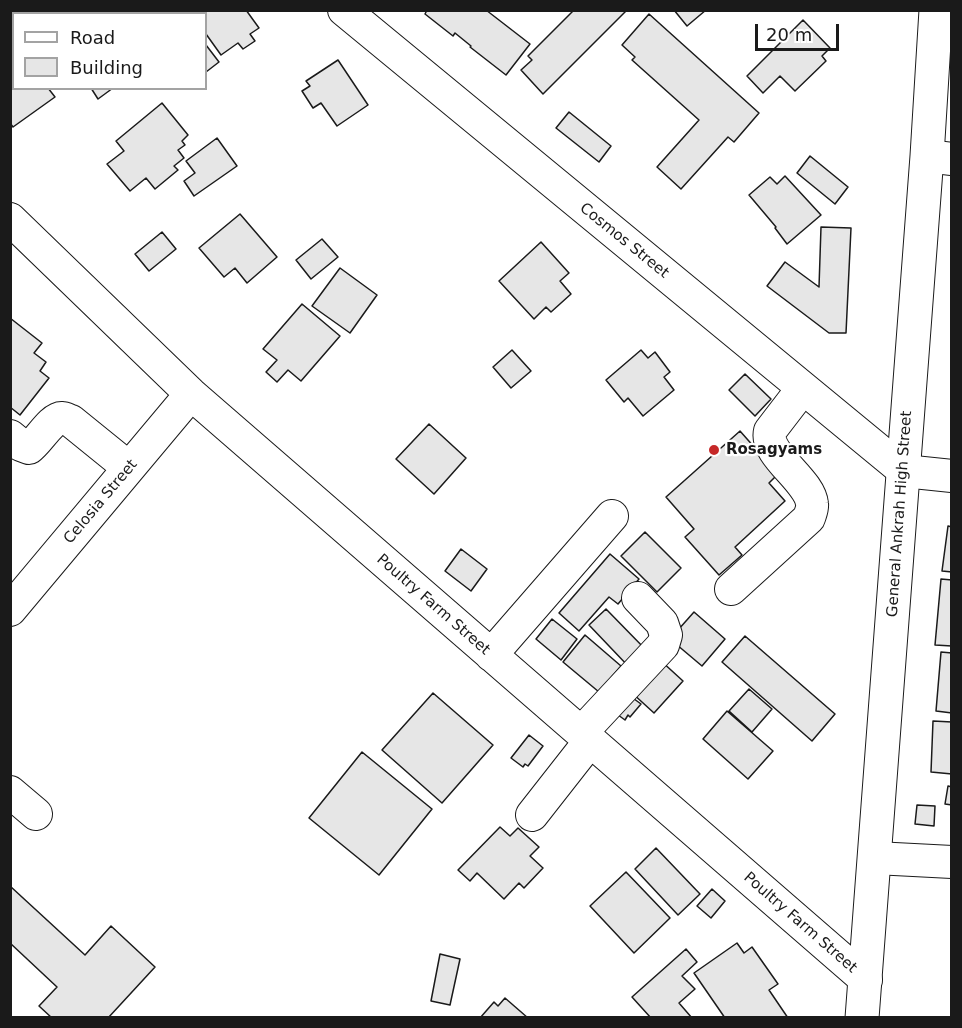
<!DOCTYPE html>
<style>
body{margin:0}
#map{position:relative;width:962px;height:1028px;overflow:hidden;background:#fff;font-family:"DejaVu Sans",sans-serif}
canvas{display:block}
.frame{position:absolute;inset:0;border:12px solid #1a1a1a;pointer-events:none}
.legend{position:absolute;left:12px;top:12px;width:195px;height:78px;box-sizing:border-box;background:#fff;border:2px solid #a3a3a3;margin:0;padding:8px 10px;list-style:none;font-size:18px;color:#1a1a1a}
.legend li{display:flex;align-items:center;gap:12px;height:30px}
.legend b{width:30px;border:2px solid #a3a3a3}
.scale{position:absolute;left:755px;top:24px;width:84px;height:27px;box-sizing:border-box;border:3px solid #1a1a1a;border-top:0;padding-left:8px;font-size:18px;line-height:21px;white-space:nowrap;color:#1a1a1a;-webkit-text-stroke:4px #fff;paint-order:stroke}
</style>
<div id="map">
<canvas width="962" height="1028"></canvas>
<div class="frame"></div>
<ul class="legend">
<li><b style="height:8px;background:#fff"></b>Road</li>
<li><b style="height:16px;background:#e6e6e6"></b>Building</li>
</ul>
<div class="scale">20 m</div>
</div>
<script>
const context = document.querySelector('canvas').getContext('2d');
context.lineJoin = 'round';
function fillPath(path, color) {
  context.fillStyle = color;
  context.fill(path, 'evenodd');
}
function trace(path, color, width, dash) {
  context.strokeStyle = color;
  context.lineWidth = width;
  context.lineCap = dash ? 'butt' : 'round';
  context.setLineDash(dash || []);
  context.stroke(path);
}
function write(font, color, halo, rows, align = 'center') {
  context.font = font + ' "DejaVu Sans",sans-serif';
  context.lineWidth = 4.5;
  context.setLineDash([]);
  context.textBaseline = 'middle';
  context.strokeStyle = halo;
  context.fillStyle = color;
  for (const [text, x, y, turn = 0] of rows) {
    context.save();
    context.translate(x, y);
    context.rotate((+turn || 0) * Math.PI / 180);
    context.textAlign = isNaN(turn) ? turn : align;
    if (halo) context.strokeText(text, 0, 0);
    context.fillText(text, 0, 0);
    context.restore();
  }
}
const building = new Path2D(`
 M 194,10 L 246,10 L 259,28 L 250,34 L 255,41 L 243,49 L 238,43 L 221,55 L 206,34 L 206,14 L 191,14 Z
 M 427,10 L 486,10 L 530,44 L 506,75 L 470,47 L 471,46 L 455,33 L 453,36 L 425,14 Z
 M 574,10 L 627,10 L 543,94 L 521,70 L 532,60 L 528,56 Z
 M 674,10 L 706,10 L 687,26 Z
 M 649,14 L 759,113 L 734,142 L 728,137 L 681,189 L 657,167 L 699,120 L 632,60 L 635,57 L 622,45 Z
 M 14,20 L 14,88 L 48,88 L 55,97 L 13,127 L 10,123 L 10,23 Z
 M 803,20 L 830,48 L 822,56 L 826,61 L 795,91 L 780,76 L 763,93 L 747,76 Z
 M 206,45 L 219,62 L 206,72 Z
 M 338,60 L 368,105 L 337,126 L 321,103 L 313,108 L 302,91 L 310,86 L 306,81 Z
 M 91,88 L 113,88 L 98,99 Z
 M 162,103 L 188,135 L 182,141 L 185,145 L 178,150 L 184,158 L 174,166 L 178,170 L 155,189 L 146,178 L 130,191 L 107,164 L 124,151 L 116,141 Z
 M 569,112 L 611,146 L 599,162 L 556,128 Z
 M 217,138 L 237,166 L 194,196 L 184,181 L 195,173 L 186,161 Z
 M 810,156 L 848,187 L 835,204 L 797,173 Z
 M 785,176 L 821,215 L 787,244 L 775,228 L 776,227 L 749,195 L 770,177 L 777,184 Z
 M 240,214 L 277,257 L 247,283 L 235,268 L 224,277 L 199,248 Z
 M 821,227 L 851,228 L 846,333 L 829,333 L 767,286 L 785,262 L 819,287 Z
 M 162,232 L 176,249 L 149,271 L 135,254 Z
 M 322,239 L 338,257 L 311,279 L 296,260 Z
 M 541,242 L 569,273 L 560,281 L 571,294 L 551,312 L 546,307 L 534,319 L 499,281 Z
 M 340,268 L 377,295 L 350,333 L 312,306 Z
 M 302,304 L 340,336 L 301,381 L 288,370 L 277,382 L 266,372 L 277,360 L 263,349 Z
 M 10,318 L 42,343 L 34,353 L 46,362 L 40,371 L 49,378 L 20,415 L 10,407 Z
 M 512,350 L 531,371 L 511,388 L 493,367 Z
 M 641,350 L 648,358 L 655,352 L 670,372 L 664,377 L 674,390 L 643,416 L 628,398 L 624,402 L 606,380 Z
 M 745,374 L 771,399 L 755,416 L 729,390 Z
 M 429,424 L 466,458 L 434,494 L 396,459 Z
 M 740,431 L 778,474 L 769,483 L 785,501 L 735,547 L 742,555 L 719,575 L 685,537 L 694,529 L 666,497 Z
 M 948,526 L 952,527 L 952,572 L 942,571 Z
 M 645,532 L 681,568 L 657,592 L 621,556 Z
 M 461,549 L 487,569 L 471,591 L 445,571 Z
 M 610,554 L 639,579 L 618,604 L 609,597 L 579,631 L 559,613 Z
 M 941,579 L 952,580 L 952,646 L 935,645 Z
 M 606,609 L 648,652 L 630,668 L 589,625 Z
 M 694,612 L 725,639 L 702,666 L 670,639 Z
 M 552,619 L 577,639 L 561,660 L 536,639 Z
 M 585,635 L 621,666 L 599,692 L 563,662 Z
 M 745,636 L 835,714 L 812,741 L 722,662 Z
 M 941,652 L 952,653 L 952,713 L 936,711 Z
 M 660,660 L 683,681 L 654,713 L 631,692 Z
 M 749,689 L 772,709 L 752,732 L 729,711 Z
 M 433,693 L 493,745 L 442,803 L 382,750 Z
 M 626,693 L 641,704 L 630,717 L 628,715 L 625,720 L 614,712 Z
 M 727,711 L 773,751 L 748,779 L 703,739 Z
 M 933,721 L 952,722 L 952,774 L 931,772 Z
 M 529,735 L 543,746 L 528,766 L 525,764 L 523,767 L 511,758 Z
 M 362,752 L 432,809 L 379,875 L 309,818 Z
 M 948,786 L 952,787 L 952,805 L 945,804 Z
 M 917,805 L 935,806 L 934,826 L 915,824 Z
 M 500,827 L 510,836 L 518,828 L 539,847 L 530,856 L 543,868 L 524,888 L 519,883 L 504,899 L 477,873 L 470,881 L 458,870 Z
 M 656,848 L 700,894 L 678,915 L 635,869 Z
 M 626,872 L 670,918 L 634,953 L 590,906 Z
 M 10,886 L 85,955 L 111,926 L 155,967 L 108,1018 L 52,1018 L 39,1006 L 57,987 L 10,943 Z
 M 712,889 L 725,901 L 711,918 L 697,906 Z
 M 737,943 L 744,953 L 752,947 L 778,984 L 769,990 L 788,1018 L 725,1018 L 694,973 Z
 M 686,949 L 697,962 L 682,976 L 695,989 L 679,1003 L 692,1018 L 651,1018 L 632,997 Z
 M 440,954 L 460,959 L 450,1005 L 431,1001 Z
 M 505,998 L 528,1018 L 480,1018 L 494,1002 L 498,1006 Z`);
fillPath(building, '#e6e6e6');
trace(building, '#1a1a1a', 1.5);
const minor = new Path2D(`
 M 344,10 L 904,471 L 952,476
 M 927,156 L 952,159
 M 10,219 L 191,394 L 866,980
 M 10,436 L 21,445 L 29,448 C 38,442 52,417 62,418 C 65,418 68,420 71,421 L 129,468
 M 731,589 L 809,518 C 810,514 813,508 812,504 C 810,480 764,455 770,431 L 803,388
 M 10,610 L 191,394
 M 491,655 L 612,516
 M 581,733 L 663,645 L 666,635 L 662,623 L 638,598
 M 10,792 L 36,814
 M 532,815 L 590,741
 M 875,858 L 952,862`);
const major = new Path2D(`
 M 862,1018 L 927,156 L 936,10`);
trace(minor, '#1a1a1a', 34);
trace(major, '#1a1a1a', 35);
trace(minor, '#fff', 32);
trace(major, '#fff', 33);
for (const [x, y, r, color] of [
 [714,450,6,"#c62828"]
]) {
  const dot = new Path2D();
  dot.arc(x, y, r, 0, 2 * Math.PI);
  context.fillStyle = color;
  context.fill(dot);
  trace(dot, '#fff', 2);
}
write('15px', '#1a1a1a', '#fff', [
 ["Cosmos Street",624,241,39],
 ["Celosia Street",101,502,-50],
 ["General Ankrah High Street",900,514,-86],
 ["Poultry Farm Street",433,605,41],
 ["Poultry Farm Street",800,923,41]
]);
write('bold 15px', '#1a1a1a', '#fff', [
 ["Rosagyams",726,450]
], 'left');
</script>
